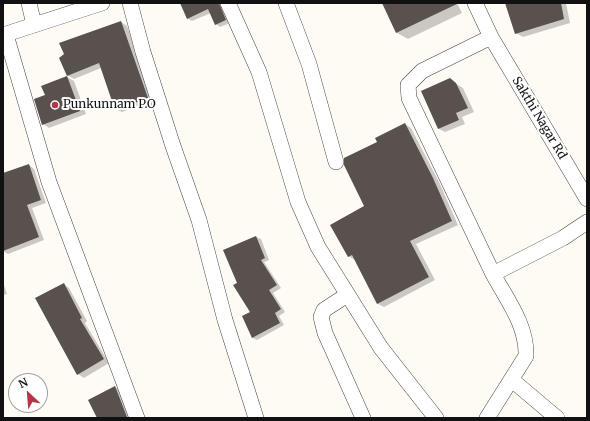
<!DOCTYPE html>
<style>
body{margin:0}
#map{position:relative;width:590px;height:421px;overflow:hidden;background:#fefbf5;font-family:Merriweather,serif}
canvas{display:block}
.frame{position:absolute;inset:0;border:4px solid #111;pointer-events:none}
.north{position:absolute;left:8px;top:373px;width:40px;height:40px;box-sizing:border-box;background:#fff;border:1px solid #a0a0a0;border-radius:50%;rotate:334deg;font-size:11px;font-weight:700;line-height:16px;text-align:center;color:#111}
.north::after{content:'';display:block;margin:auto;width:14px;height:18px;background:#b33748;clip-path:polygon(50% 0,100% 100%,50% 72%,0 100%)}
</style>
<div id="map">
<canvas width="590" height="421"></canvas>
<div class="frame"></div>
<div class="north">N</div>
</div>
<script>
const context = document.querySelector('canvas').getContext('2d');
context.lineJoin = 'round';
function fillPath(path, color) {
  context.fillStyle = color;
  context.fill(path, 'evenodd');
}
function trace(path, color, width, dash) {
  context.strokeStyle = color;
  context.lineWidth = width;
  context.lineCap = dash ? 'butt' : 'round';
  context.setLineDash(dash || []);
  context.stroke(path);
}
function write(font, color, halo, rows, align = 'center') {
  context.font = font + ' Merriweather,serif';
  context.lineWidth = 4;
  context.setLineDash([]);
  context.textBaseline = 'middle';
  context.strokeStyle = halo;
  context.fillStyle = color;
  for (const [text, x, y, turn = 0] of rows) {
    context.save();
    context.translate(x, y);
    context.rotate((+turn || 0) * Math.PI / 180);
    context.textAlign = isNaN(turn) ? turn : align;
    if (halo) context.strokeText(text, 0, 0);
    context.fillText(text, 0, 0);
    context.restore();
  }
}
fillPath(new Path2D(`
 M 181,3 L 224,3 L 230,23 L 220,27 L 216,24 L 211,13 L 192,21 L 187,18 Z
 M 383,3 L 457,3 L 462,13 L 408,39 L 397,33 Z
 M 506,3 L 566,3 L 570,23 L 523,37 L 516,33 Z
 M 121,22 L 127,26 L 153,101 L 122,112 L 116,109 L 101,68 L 74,79 L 67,75 Z
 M 67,77 L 74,81 L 86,114 L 49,128 L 43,124 L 46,95 Z
 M 450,80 L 463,88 L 474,112 L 462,117 L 465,124 L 445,132 L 439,129 Z
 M 405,124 L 411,128 L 439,182 L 458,225 L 416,244 L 435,280 L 384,307 L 378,304 L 355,260 L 348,256 L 365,207 L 379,142 Z
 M 29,165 L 34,169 L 46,203 L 32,208 L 44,240 L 8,254 L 3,251 L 3,174 Z
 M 256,237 L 261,239 L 269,260 L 264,262 L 281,288 L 273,293 L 285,312 L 279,316 L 284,325 L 257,340 L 253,338 L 244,317 L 252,312 L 238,283 Z
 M 3,282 L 7,294 L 3,295 Z
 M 63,284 L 69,288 L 87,321 L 85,323 L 109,363 L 84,378 L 78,374 Z
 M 115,387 L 121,390 L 131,418 L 96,418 L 98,417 Z`), '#0003');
fillPath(new Path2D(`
 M 180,3 L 219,3 L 226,20 L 215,25 L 208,9 L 187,19 Z
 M 382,3 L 459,3 L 396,33 Z
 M 505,3 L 561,3 L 564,19 L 515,34 Z
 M 121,21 L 148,98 L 115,110 L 99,63 L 67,76 L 59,58 L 64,54 L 59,43 Z
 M 67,76 L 80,111 L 42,125 L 34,99 L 45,95 L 41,86 Z
 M 450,78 L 456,83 L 468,108 L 456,113 L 459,120 L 438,129 L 421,91 Z
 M 405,123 L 433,178 L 452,221 L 410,241 L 429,277 L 377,304 L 352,255 L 348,257 L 330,225 L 364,206 L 344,165 L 344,158 L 377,142 L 375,138 Z
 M 29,164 L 41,200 L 27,205 L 39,237 L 3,251 L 3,173 Z
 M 256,236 L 265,258 L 261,260 L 277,285 L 269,290 L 281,309 L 275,313 L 280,323 L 252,338 L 242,316 L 250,312 L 233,285 L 237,283 L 223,250 Z
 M 64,283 L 82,318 L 80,319 L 104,359 L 77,375 L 35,298 Z
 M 115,386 L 127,417 L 124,418 L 97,418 L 88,400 Z`), '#58514e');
const minor = new Path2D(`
 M 29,3 L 34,25
 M 130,3 L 143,52 L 173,146 L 199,220 L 225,320 L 256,418
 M 228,3 L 259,72 L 298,202 L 318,247 L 381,348 L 436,418
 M 286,3 L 309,64 L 336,162
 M 475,3 L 491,37 L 422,71 L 408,85 L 409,98 L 493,274
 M 3,35 L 102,3
 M 6,35 L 49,182 L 137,418
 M 491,37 L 587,199
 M 347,295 L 324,310 L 321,317 L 325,333 L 363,418
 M 512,380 L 557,418
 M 487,418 L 526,356 C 527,325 507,300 493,274 L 563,238 L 587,222`);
trace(minor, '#444', 16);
trace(minor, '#fff', 15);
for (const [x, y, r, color] of [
 [55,105,4,"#b33748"]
]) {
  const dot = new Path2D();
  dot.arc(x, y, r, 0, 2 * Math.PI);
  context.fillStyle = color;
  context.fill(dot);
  trace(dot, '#fff', 1.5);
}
write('12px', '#111', '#fff', [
 ["Punkunnam P.O",63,105]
], 'left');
write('12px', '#111', '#fff', [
 ["Sakthi Nagar Rd",539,118,59]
]);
</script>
